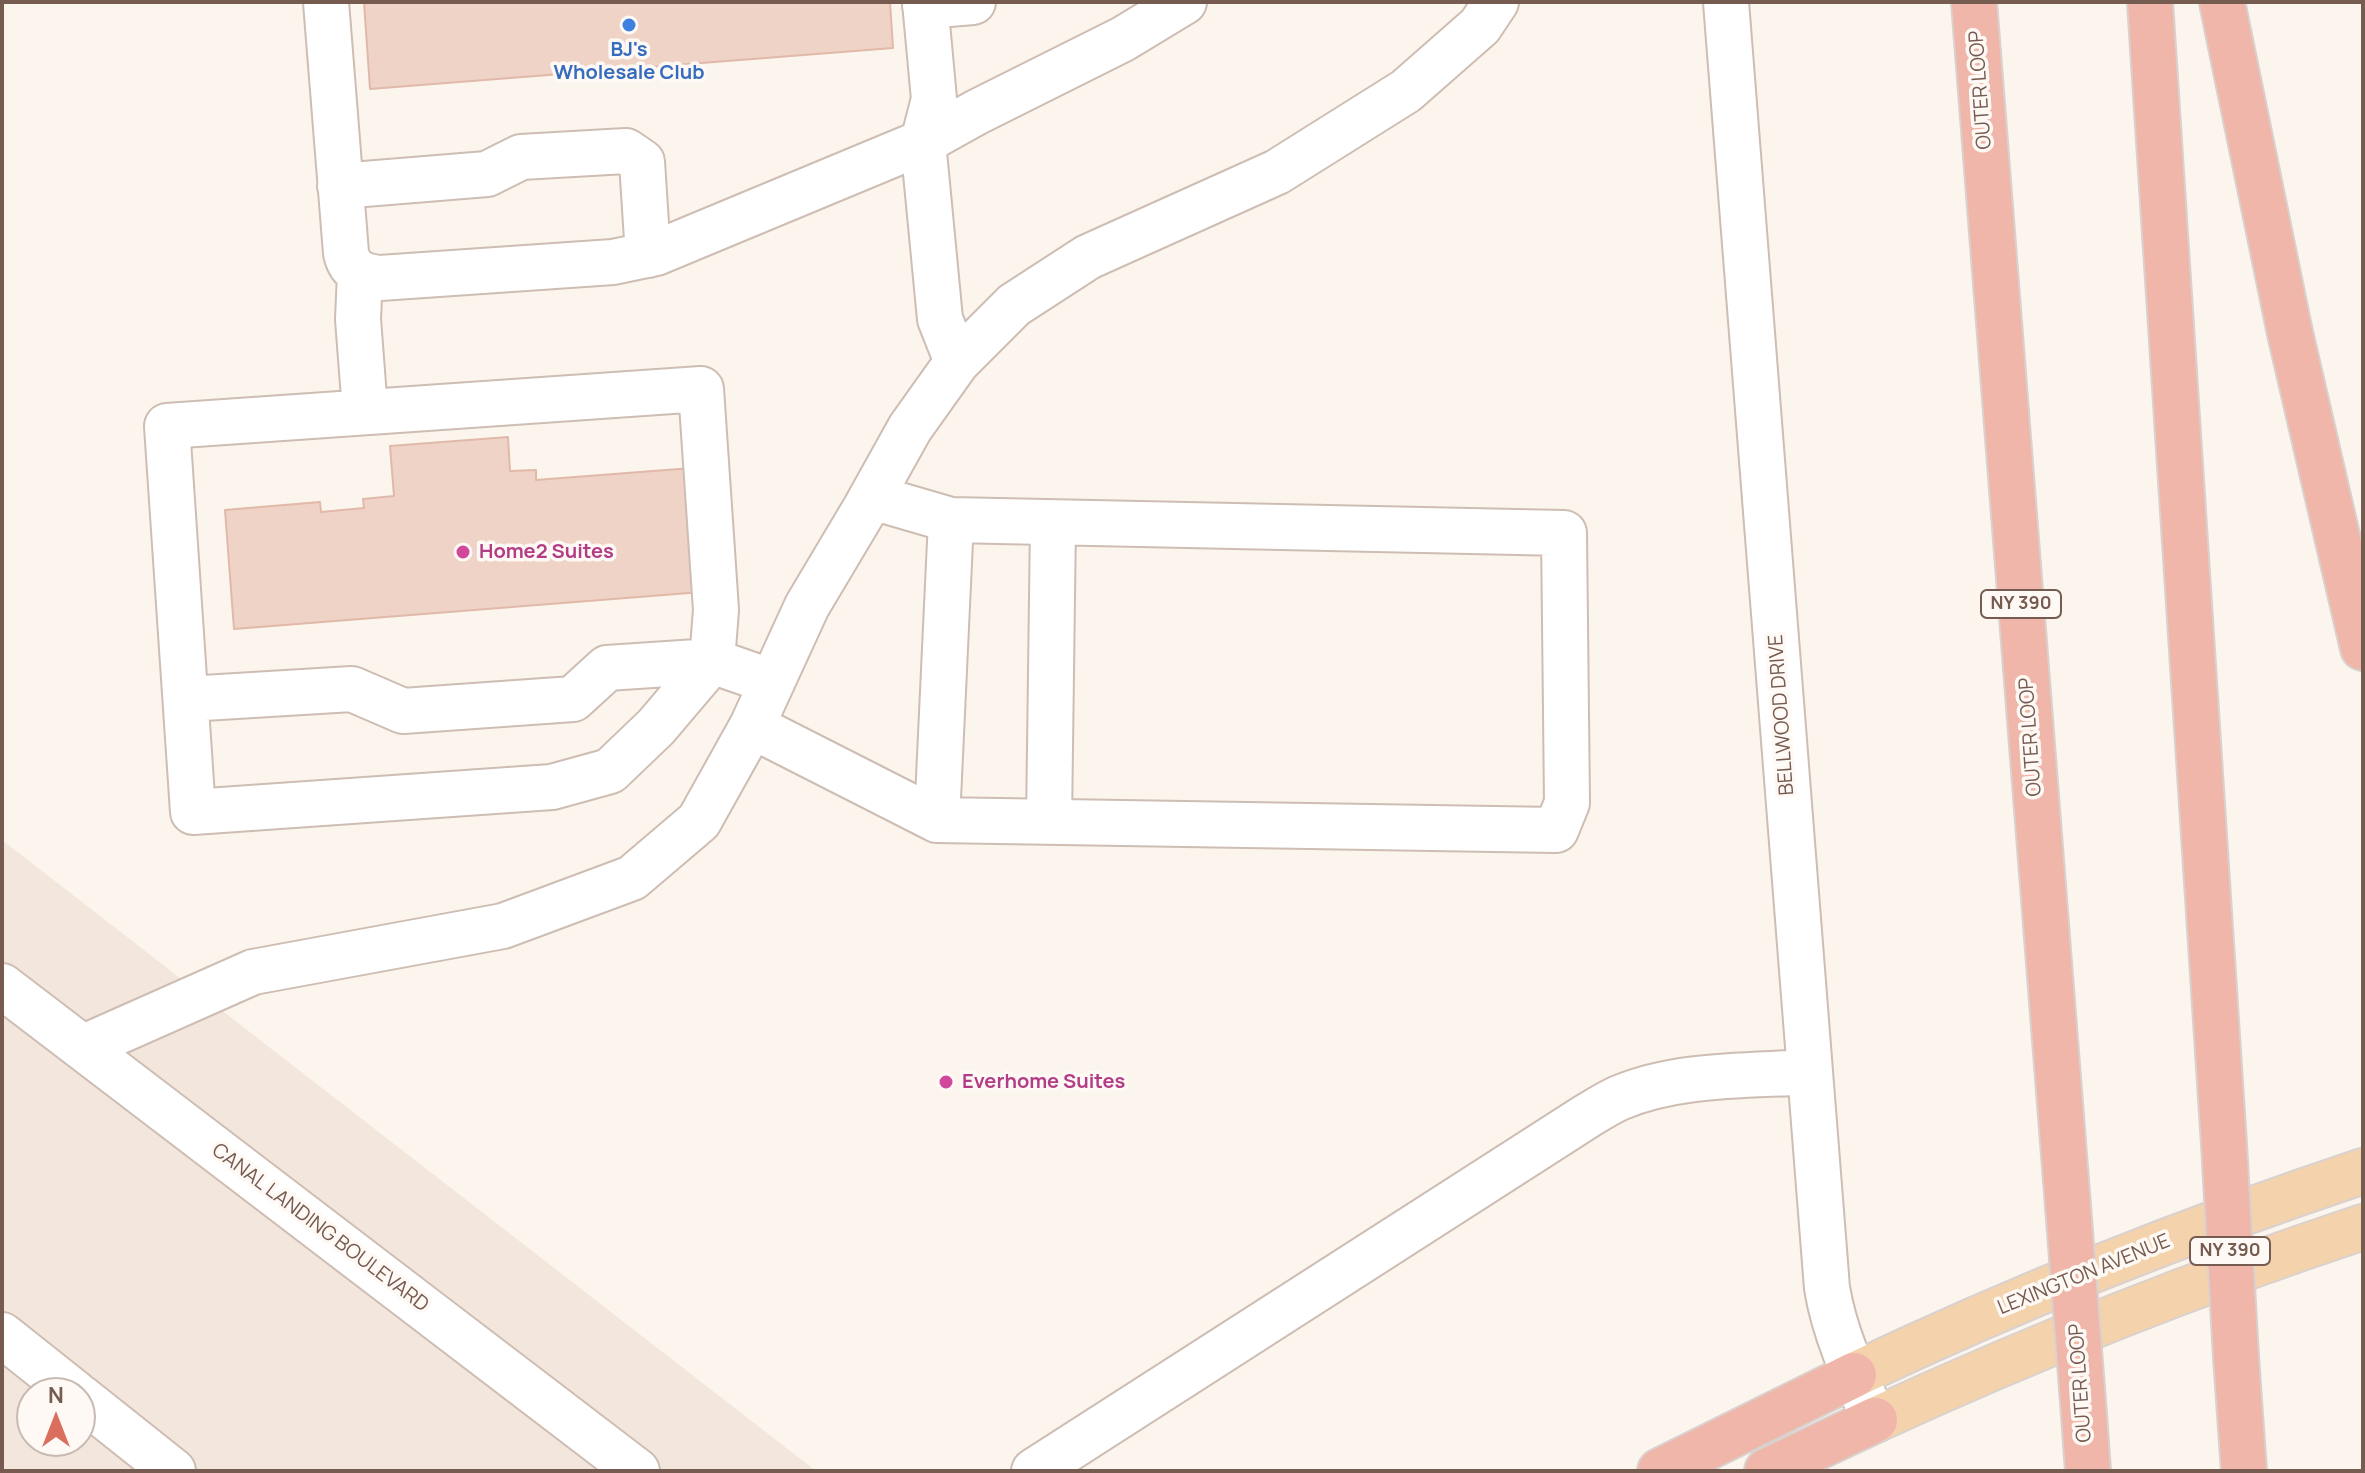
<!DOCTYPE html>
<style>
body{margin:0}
#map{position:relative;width:2365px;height:1473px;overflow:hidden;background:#fcf5ed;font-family:Manrope,sans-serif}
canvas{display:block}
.frame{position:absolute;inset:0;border:4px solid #765b51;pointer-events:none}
.north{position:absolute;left:16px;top:1377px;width:80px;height:80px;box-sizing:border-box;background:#fef9f4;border:2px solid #c8bab3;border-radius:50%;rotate:0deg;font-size:22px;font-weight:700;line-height:32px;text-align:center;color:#765b51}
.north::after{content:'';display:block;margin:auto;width:28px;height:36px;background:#da6f5e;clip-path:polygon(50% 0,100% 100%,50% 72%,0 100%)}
</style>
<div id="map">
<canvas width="2365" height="1473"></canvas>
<div class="frame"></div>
<div class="north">N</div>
</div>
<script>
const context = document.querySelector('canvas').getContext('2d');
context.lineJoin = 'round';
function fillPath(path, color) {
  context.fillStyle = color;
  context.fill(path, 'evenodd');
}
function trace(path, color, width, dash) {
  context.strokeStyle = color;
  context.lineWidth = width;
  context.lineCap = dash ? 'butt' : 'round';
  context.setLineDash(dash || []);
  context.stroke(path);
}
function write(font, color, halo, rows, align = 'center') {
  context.font = font + ' Manrope,sans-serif';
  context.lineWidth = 7;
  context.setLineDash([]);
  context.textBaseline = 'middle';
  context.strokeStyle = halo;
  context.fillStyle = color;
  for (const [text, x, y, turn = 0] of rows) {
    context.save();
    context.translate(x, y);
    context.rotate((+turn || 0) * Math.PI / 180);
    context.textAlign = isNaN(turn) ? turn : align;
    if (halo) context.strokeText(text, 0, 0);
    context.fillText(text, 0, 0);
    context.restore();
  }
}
fillPath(new Path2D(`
 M 2,840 L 816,1471 L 2,1471 ZM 32,1393 L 80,1393 L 80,1441 L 32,1441 Z`), '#f3e6dc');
const building = new Path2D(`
 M 364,2 L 890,2 L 893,48 L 370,89 Z
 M 508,437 L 510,471 L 536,470 L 536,480 L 692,468 L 702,592 L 234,629 L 225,510 L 320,502 L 321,512 L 364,508 L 363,499 L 394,496 L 390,446 Z`);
fillPath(building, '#efd3c7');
trace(building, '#e0b9a9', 2);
const minor = new Path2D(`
 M 326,2 L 346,253 C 350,271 362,276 380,278 L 613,262 L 656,253 L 923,142 L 977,112 L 1123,39 L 1184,2
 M 925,2 L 934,99 L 923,142 L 940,319 L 957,362
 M 1726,2 L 1827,1288 C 1835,1336 1855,1377 1875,1420
 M 925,6 L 973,2
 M 340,186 L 487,174 L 521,157 L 626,151 L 642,162 L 648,255
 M 360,274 L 358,319 L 365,411
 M 187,699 L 352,689 L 403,711 L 573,699 L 607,668 L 712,661 L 716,610 L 701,389 L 167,426 L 193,812 L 552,787 L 610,771 L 656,727 L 712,661 L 772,682
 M 752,726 L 937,820 L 1556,830 L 1567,803 L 1564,533 L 951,520 L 872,497
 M 937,820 L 951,520
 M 1049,822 L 1053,523
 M 2,986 L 637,1471
 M 84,1047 L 253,972 L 503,926 L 632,878 L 699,821 L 752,726 L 807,606 L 866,507 L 910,428 L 957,362 L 1014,305 L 1088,257 L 1277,172 L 1406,91 L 1480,26 L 1496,2
 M 2,1335 L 75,1393
 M 80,1397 L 173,1471
 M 1034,1471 L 1587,1116 C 1597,1110 1608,1103 1619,1098 C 1678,1073 1748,1076 1810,1072`);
const major = new Path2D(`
 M 1854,1375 C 2020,1296 2189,1229 2363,1171
 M 1875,1420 C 2034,1347 2197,1282 2363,1227`);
const highway = new Path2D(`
 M 1974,2 L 2068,1206
 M 2150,2 L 2224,1144
 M 2222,2 L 2290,333 L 2363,648
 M 2236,1357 L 2244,1471
 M 2084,1415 L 2088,1471
 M 1660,1471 L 1854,1375
 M 1767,1471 L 1875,1420`);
trace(minor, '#cebdb3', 48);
trace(major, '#d9d1ce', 48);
trace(highway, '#d9d1ce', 48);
trace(minor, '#fff', 44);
trace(major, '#f4d3ac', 44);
trace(highway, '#f0b6aa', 44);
const highwayBridge = new Path2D(`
 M 2224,1144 L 2236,1357
 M 2068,1206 L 2084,1415`);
trace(highwayBridge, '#d9d1ce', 48, []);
trace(highwayBridge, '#f0b6aa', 44);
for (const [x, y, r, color] of [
 [629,25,8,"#3f7fe0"],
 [463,552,8,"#d1479c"],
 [946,1082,8,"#d1479c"]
]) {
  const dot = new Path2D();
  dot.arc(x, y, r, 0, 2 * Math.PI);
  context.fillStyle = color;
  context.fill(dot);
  trace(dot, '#fef9f4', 3);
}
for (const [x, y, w] of [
 [2021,604,80],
 [2230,1251,80]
]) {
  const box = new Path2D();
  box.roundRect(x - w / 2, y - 14, w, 28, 6);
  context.fillStyle = '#fef9f4';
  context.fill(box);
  trace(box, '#765b51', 2);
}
write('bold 18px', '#765b51', null, [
 ["NY 390",2021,604],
 ["NY 390",2230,1251]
]);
write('bold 20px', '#366cbe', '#fef9f4', [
 ["BJ's",629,50],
 ["Wholesale Club",629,73]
]);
write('20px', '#765b51', '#fef9f4', [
 ["OUTER LOOP",1981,90,-94],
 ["BELLWOOD DRIVE",1782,715,-94],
 ["OUTER LOOP",2031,737,-94],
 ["CANAL LANDING BOULEVARD",320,1228,37],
 ["LEXINGTON AVENUE",2084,1275,-22],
 ["OUTER LOOP",2081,1383,-94]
]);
write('bold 20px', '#b23c85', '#fef9f4', [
 ["Home2 Suites",479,552],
 ["Everhome Suites",962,1082]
], 'left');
</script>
